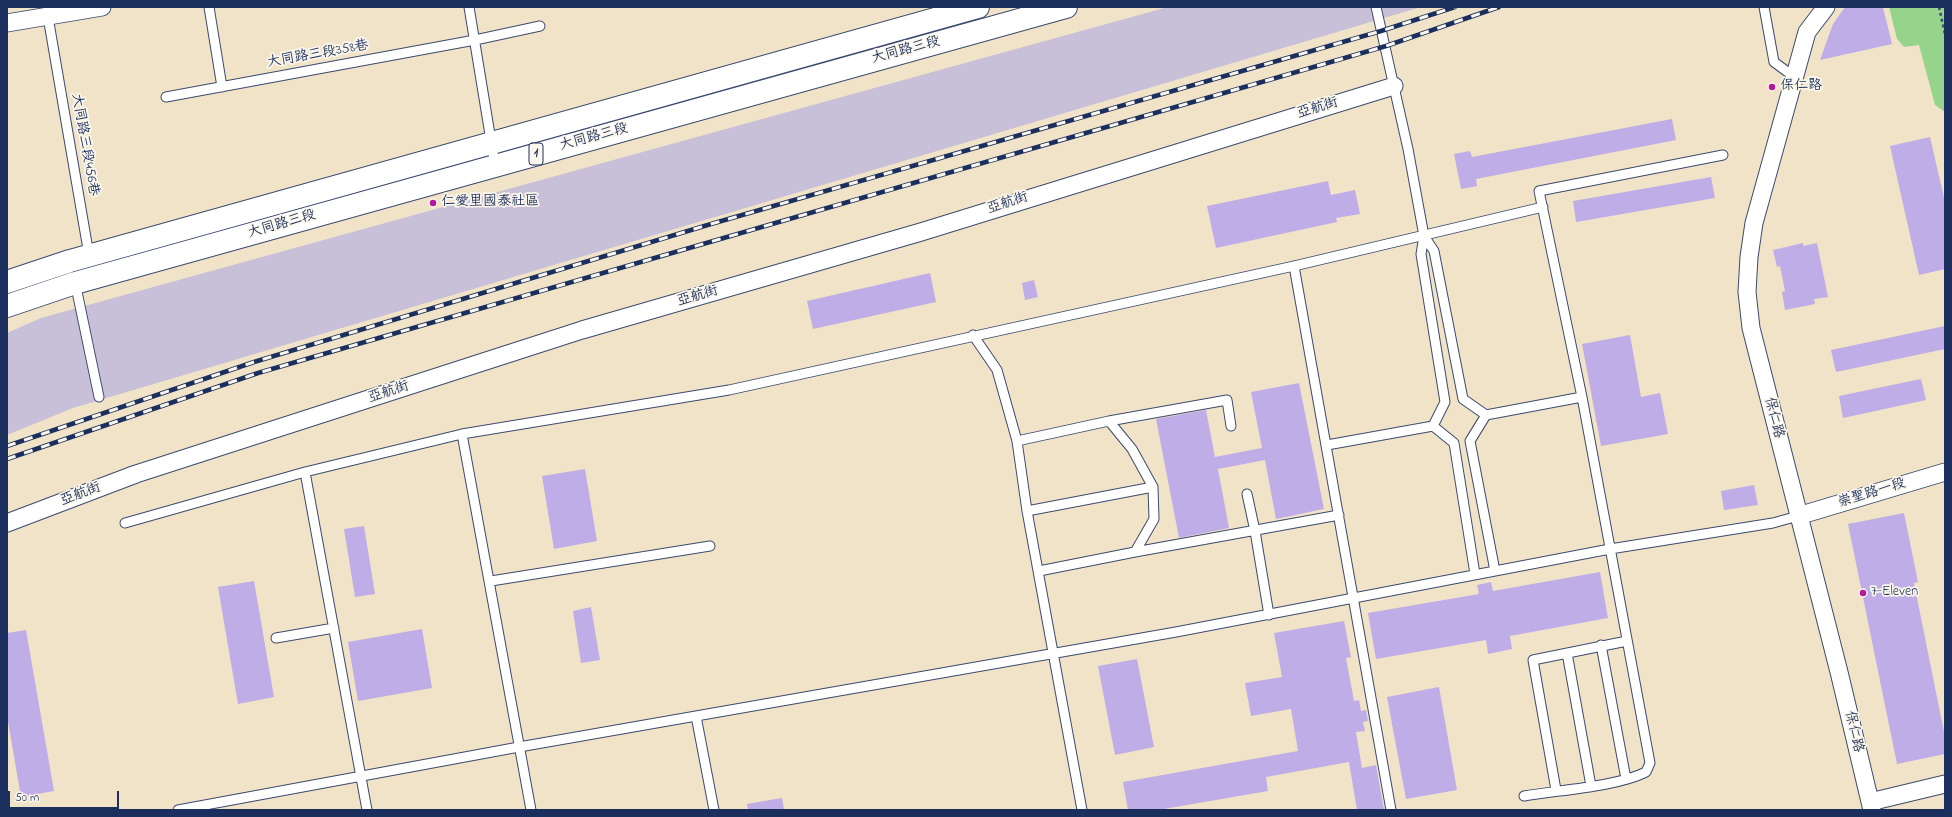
<!DOCTYPE html>
<meta charset="utf-8">
<style>
body{margin:0}
#map{position:relative;width:1952px;height:817px;overflow:hidden;background:#f1e3c7;font-family:"Indie Flower",sans-serif}
canvas{display:block}
.frame{position:absolute;inset:0;border:8px solid #1b2f5e;pointer-events:none}
.scale{position:absolute;left:8px;top:791px;width:111px;height:18px;box-sizing:border-box;border:2px solid #1b2f5e;border-top:0;padding-left:5px;font-size:12px;line-height:14px;white-space:nowrap;color:#1b2f5e;-webkit-text-stroke:3px #fbf7ec;paint-order:stroke}
</style>
<div id="map">
<canvas width="1952" height="817"></canvas>
<div class="frame"></div>
<div class="scale">50 m</div>
</div>
<script>
const context = document.querySelector('canvas').getContext('2d');
context.lineJoin = 'round';
function fillPath(path, color) {
  context.fillStyle = color;
  context.fill(path, 'evenodd');
}
function trace(path, color, width, dash) {
  context.strokeStyle = color;
  context.lineWidth = width;
  context.lineCap = dash ? 'butt' : 'round';
  context.setLineDash(dash || []);
  context.stroke(path);
}
function write(font, color, halo, rows, align = 'center') {
  context.font = font + ' "Indie Flower","LXGW WenKai TC",sans-serif';
  context.lineWidth = 3.5;
  context.setLineDash([]);
  context.textBaseline = 'middle';
  context.strokeStyle = halo;
  context.fillStyle = color;
  for (const [text, x, y, turn = 0] of rows) {
    context.save();
    context.translate(x, y);
    context.rotate((+turn || 0) * Math.PI / 180);
    context.textAlign = isNaN(turn) ? turn : align;
    if (halo) context.strokeText(text, 0, 0);
    context.fillText(text, 0, 0);
    context.restore();
  }
}
fillPath(new Path2D(`
 M 1168,7 L 1421,7 L 73,408 L 7,435 L 7,333 L 41,318 Z`), '#c8bfd8');
fillPath(new Path2D(`
 M 1889,7 L 1945,7 L 1945,112 L 1935,105 L 1919,45 L 1904,47 L 1897,39 Z`), '#95d48a');
fillPath(new Path2D(`
 M 1845,7 L 1883,7 L 1892,44 L 1820,60 L 1833,24 Z
 M 1672,119 L 1676,140 L 1476,179 L 1477,186 L 1461,189 L 1454,154 L 1470,151 L 1472,157 Z
 M 1930,137 L 1945,202 L 1945,269 L 1919,275 L 1890,146 Z
 M 1711,177 L 1715,198 L 1576,222 L 1573,201 Z
 M 1328,181 L 1331,195 L 1355,190 L 1360,214 L 1336,218 L 1337,222 L 1216,248 L 1207,206 Z
 M 1803,243 L 1803,246 L 1817,243 L 1828,297 L 1814,299 L 1815,304 L 1785,310 L 1782,292 L 1785,291 L 1780,266 L 1777,267 L 1773,250 Z
 M 930,273 L 936,302 L 813,329 L 807,301 Z
 M 1034,280 L 1038,297 L 1025,300 L 1022,283 Z
 M 1945,326 L 1945,349 L 1836,372 L 1831,350 Z
 M 1630,335 L 1641,397 L 1660,393 L 1668,434 L 1601,446 L 1582,344 Z
 M 1921,379 L 1926,400 L 1843,418 L 1839,396 Z
 M 1299,383 L 1324,509 L 1276,519 L 1265,460 L 1218,469 L 1229,528 L 1179,538 L 1156,419 L 1206,410 L 1215,457 L 1262,448 L 1251,392 Z
 M 585,469 L 597,541 L 554,549 L 542,476 Z
 M 1754,485 L 1758,505 L 1724,510 L 1721,491 Z
 M 1904,513 L 1918,582 L 1914,583 L 1945,737 L 1945,754 L 1897,764 L 1848,524 Z
 M 364,526 L 375,594 L 355,597 L 344,529 Z
 M 1600,572 L 1608,618 L 1510,636 L 1512,649 L 1488,654 L 1486,640 L 1376,659 L 1368,613 L 1479,594 L 1477,585 L 1491,582 L 1493,591 Z
 M 254,581 L 274,697 L 238,704 L 218,587 Z
 M 591,607 L 600,660 L 581,663 L 573,611 Z
 M 1344,621 L 1351,657 L 1346,658 L 1354,701 L 1359,700 L 1361,711 L 1366,710 L 1368,721 L 1363,722 L 1365,731 L 1356,732 L 1362,768 L 1376,765 L 1384,810 L 1357,810 L 1349,762 L 1266,777 L 1268,791 L 1158,810 L 1128,810 L 1123,782 L 1298,751 L 1291,709 L 1251,716 L 1245,683 L 1282,677 L 1274,633 Z
 M 422,629 L 432,688 L 358,701 L 348,642 Z
 M 26,630 L 54,791 L 21,797 L 7,716 L 7,633 Z
 M 1137,659 L 1154,747 L 1115,755 L 1098,666 Z
 M 1439,687 L 1457,790 L 1406,799 L 1387,697 Z
 M 782,798 L 784,810 L 748,810 L 747,804 Z`), '#bfade7');
const lane = new Path2D(`
 M 209,7 L 222,87
 M 469,7 L 495,165
 M 1376,7 L 1408,149 L 1424,236 L 1434,251 L 1463,399 L 1486,415 L 1470,441 L 1495,571
 M 1764,7 L 1774,62 L 1793,76
 M 48,17 L 89,255
 M 166,97 L 475,40 L 540,26
 M 1424,236 L 1421,254 L 1445,402 L 1433,426 L 1454,443 L 1475,574
 M 1294,266 L 1391,810
 M 75,282 L 99,397
 M 973,335 L 997,370 L 1017,441 L 1027,511 L 1082,810
 M 1486,415 L 1582,397
 M 1109,421 L 1227,400 L 1231,426
 M 462,434 L 531,810
 M 1017,441 L 1109,421 L 1132,449 L 1153,487 L 1154,519 L 1135,552 L 1039,571
 M 1327,445 L 1433,426
 M 305,472 L 367,810
 M 1247,494 L 1255,531 L 1269,615
 M 1027,511 L 1153,487
 M 125,523 L 305,472 L 462,434 L 729,390 L 1294,266 L 1543,207
 M 1135,552 L 1339,515
 M 491,581 L 710,546
 M 276,638 L 334,628
 M 1601,645 L 1626,779
 M 1567,653 L 1591,786
 M 696,716 L 714,810
 M 1556,790 L 1533,660 L 1627,641
 M 1524,796 C 1558,790 1616,787 1646,772 L 1650,763 L 1582,397 L 1539,191 L 1723,155
 M 178,810 L 519,747 L 1176,632 L 1610,549 L 1773,523 L 1798,516`);
const street = new Path2D(`
 M 1826,7 L 1807,32 L 1754,223 L 1749,257 L 1747,292 L 1751,328 L 1839,672 L 1872,810
 M 7,23 L 102,7
 M 1798,516 L 1945,472
 M 7,523 L 136,474 L 582,330 L 921,232 L 1394,86
 M 1870,802 L 1945,784`);
const primary = new Path2D(`
 M 7,282 L 70,261 L 978,7
 M 7,306 L 75,283 L 1066,7`);
trace(lane, '#3b4a6e', 11);
trace(street, '#3b4a6e', 19);
trace(primary, '#3b4a6e', 24);
trace(new Path2D(`
 M 1939,7 L 1945,34`), '#3b4a6e', 2.5, [3, 3]);
trace(lane, '#fff', 9);
trace(street, '#fff', 17);
trace(primary, '#fff', 22);
const rail = new Path2D(`
 M 7,446 L 254,362 L 711,224 L 1381,31 L 1455,7
 M 7,459 L 258,373 L 1386,46 L 1499,7`);
trace(rail, '#1b2f5e', 4.5);
trace(rail, '#fbf7ec', 3, [9]);
for (const [x, y, r, color] of [
 [1772,87,4,"#b5179e"],
 [433,203,4,"#b5179e"],
 [1863,593,4,"#b5179e"]
]) {
  const dot = new Path2D();
  dot.arc(x, y, r, 0, 2 * Math.PI);
  context.fillStyle = color;
  context.fill(dot);
  trace(dot, '#fbf7ec', 1.5);
}
for (const [x, y, w] of [
 [536,154,14]
]) {
  const box = new Path2D();
  box.roundRect(x - w / 2, y - 11, w, 22, 3);
  context.fillStyle = '#fbf7ec';
  context.fill(box);
  trace(box, '#1b2f5e', 1);
}
write('bold 13px', '#1b2f5e', null, [
 ["1",536,154]
]);
write('14px', '#1b2f5e', '#fbf7ec', [
 ["大同路三段",906,51,-15],
 ["大同路三段358巷",318,55,-10],
 ["亞航街",1318,109,-17],
 ["大同路三段",594,138,-15],
 ["大同路三段456巷",84,145,80],
 ["亞航街",1008,204,-18],
 ["大同路三段",282,225,-16],
 ["亞航街",698,297,-16],
 ["亞航街",389,393,-18],
 ["保仁路",1773,418,76],
 ["崇聖路一段",1872,494,-17],
 ["亞航街",81,495,-21],
 ["保仁路",1853,732,77]
]);
write('14px', '#1b2f5e', '#fbf7ec', [
 ["保仁路",1780,87],
 ["仁愛里國泰社區",441,203],
 ["7-Eleven",1871,593]
], 'left');
</script>
